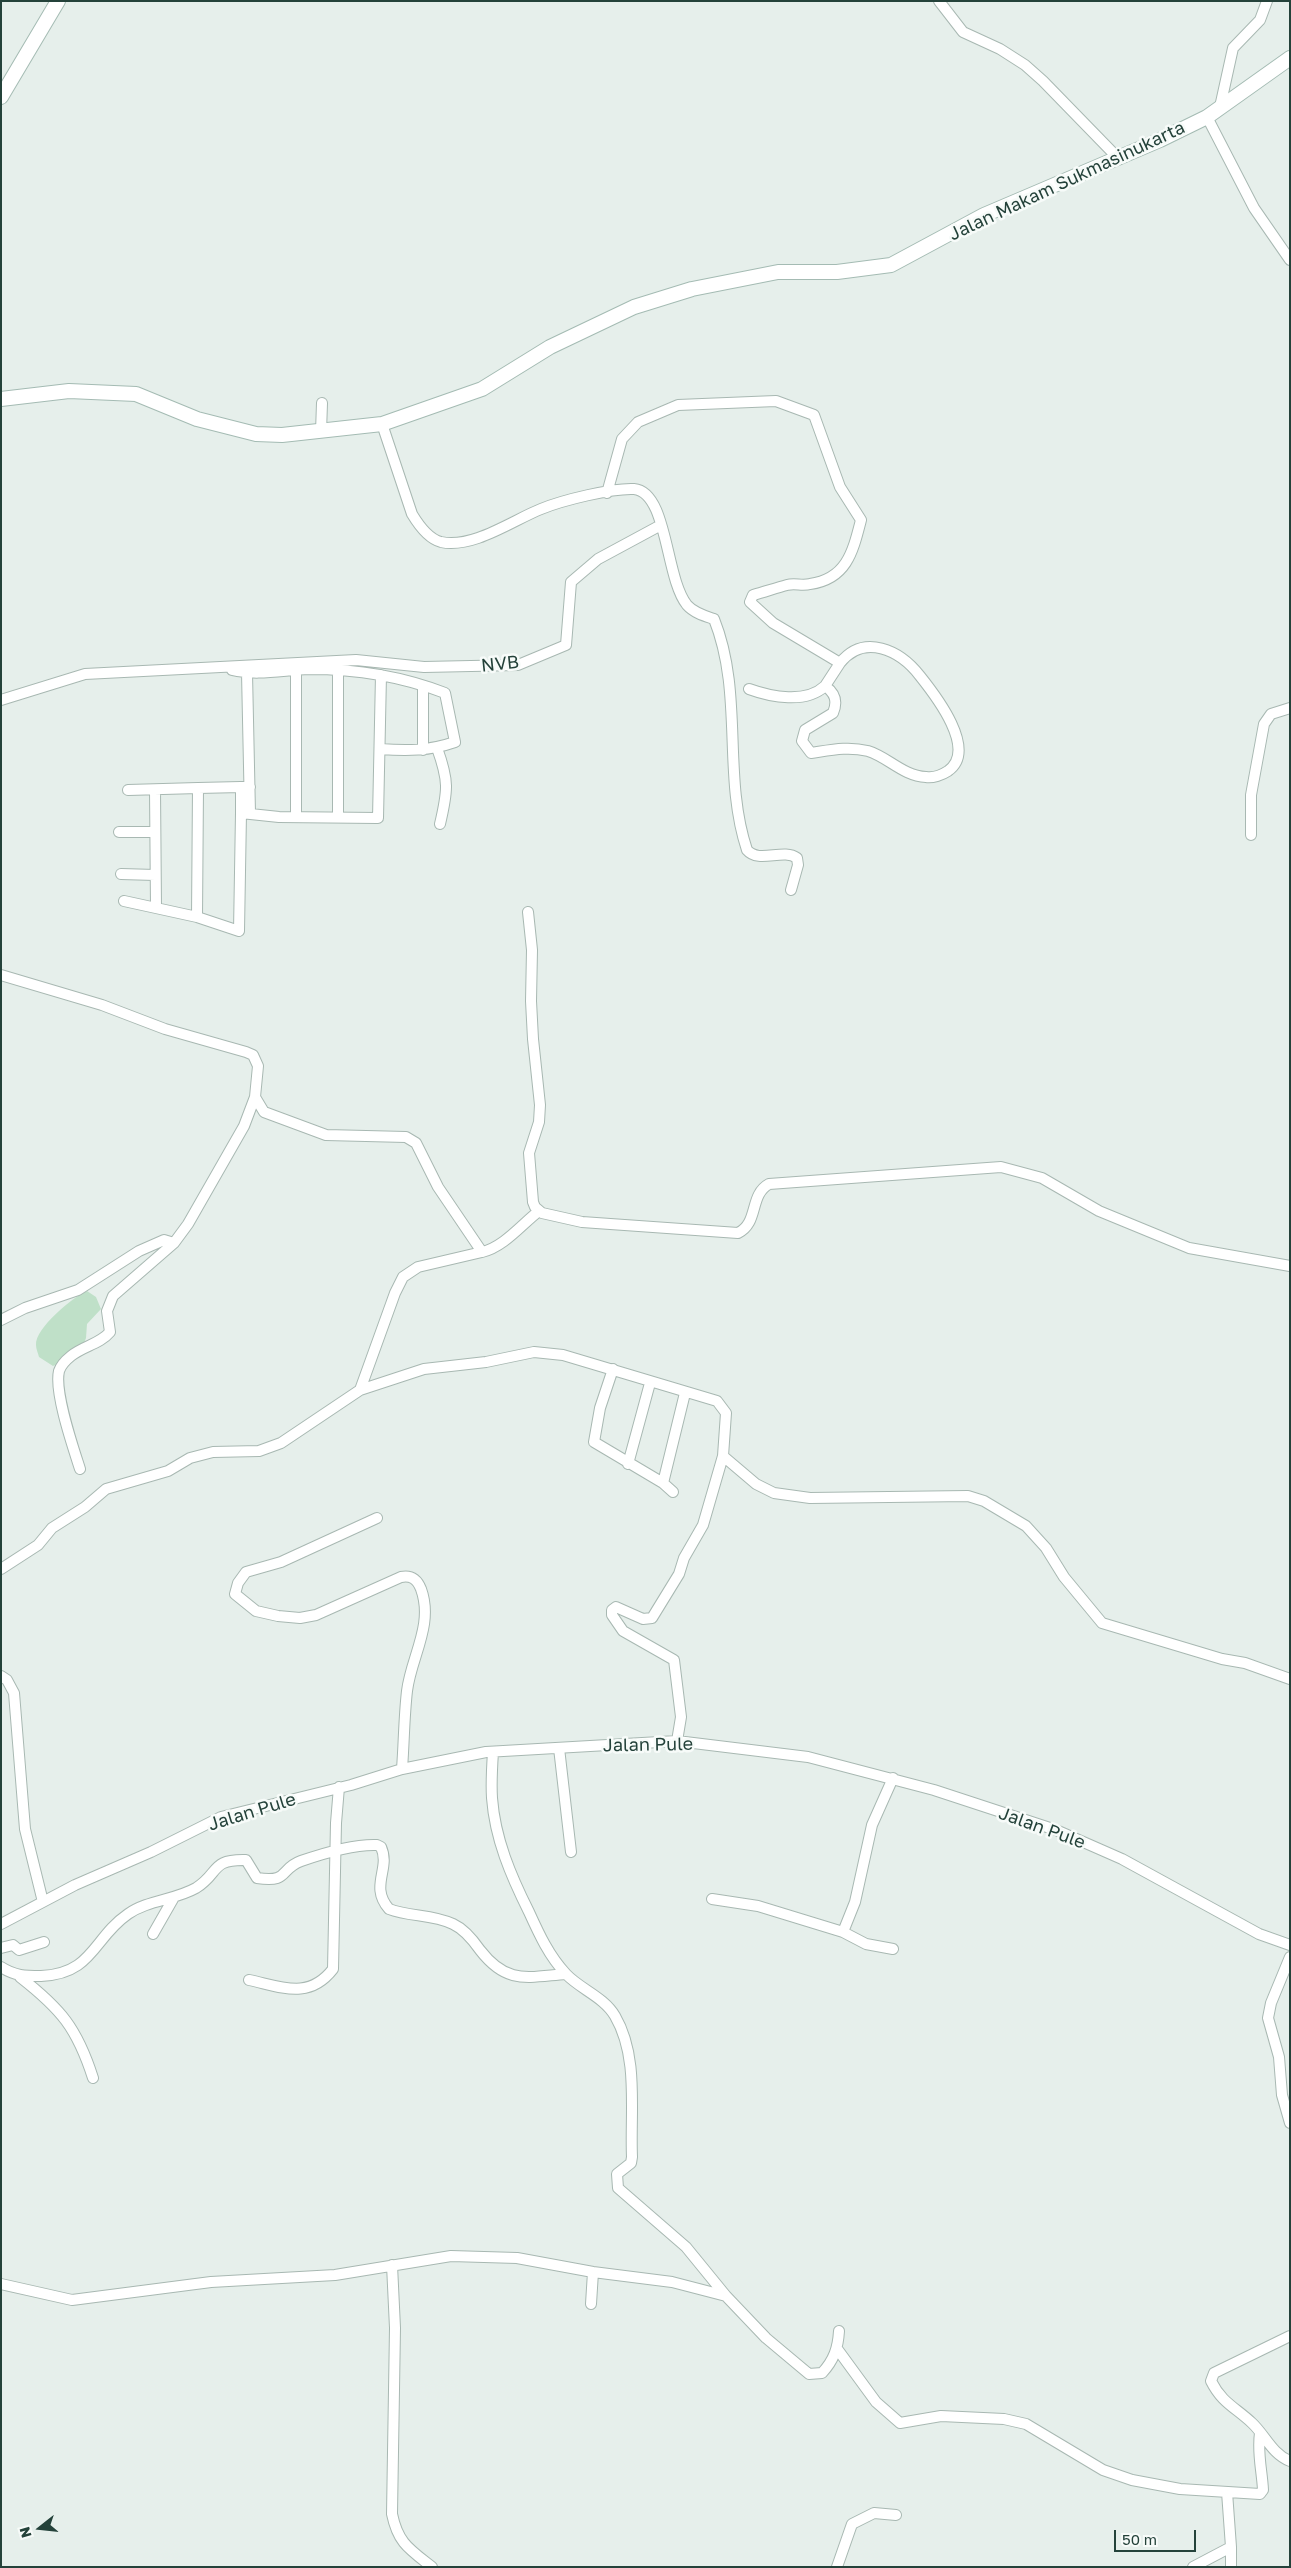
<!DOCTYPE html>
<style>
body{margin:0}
#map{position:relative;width:1291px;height:2568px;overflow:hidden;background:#e6efeb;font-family:"Golos Text",sans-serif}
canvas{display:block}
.frame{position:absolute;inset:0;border:2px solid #24423a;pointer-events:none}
.north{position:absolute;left:15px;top:2503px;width:50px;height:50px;-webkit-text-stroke:4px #f7fbf9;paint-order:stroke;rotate:254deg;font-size:14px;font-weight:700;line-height:20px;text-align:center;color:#24423a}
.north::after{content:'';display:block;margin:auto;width:18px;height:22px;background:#24423a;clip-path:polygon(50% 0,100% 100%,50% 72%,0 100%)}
.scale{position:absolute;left:1114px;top:2530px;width:82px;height:22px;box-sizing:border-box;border:2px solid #24423a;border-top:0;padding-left:6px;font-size:15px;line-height:18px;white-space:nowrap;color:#24423a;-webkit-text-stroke:4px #f7fbf9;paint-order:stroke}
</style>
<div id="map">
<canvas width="1291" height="2568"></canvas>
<div class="frame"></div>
<div class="north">N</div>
<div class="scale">50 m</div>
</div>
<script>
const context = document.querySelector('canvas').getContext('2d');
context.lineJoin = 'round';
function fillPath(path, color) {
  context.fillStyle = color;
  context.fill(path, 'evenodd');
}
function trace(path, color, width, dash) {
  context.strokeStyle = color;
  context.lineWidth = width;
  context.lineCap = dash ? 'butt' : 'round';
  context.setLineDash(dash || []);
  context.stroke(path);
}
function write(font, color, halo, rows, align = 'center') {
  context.font = font + ' "Golos Text",sans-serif';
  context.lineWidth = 5;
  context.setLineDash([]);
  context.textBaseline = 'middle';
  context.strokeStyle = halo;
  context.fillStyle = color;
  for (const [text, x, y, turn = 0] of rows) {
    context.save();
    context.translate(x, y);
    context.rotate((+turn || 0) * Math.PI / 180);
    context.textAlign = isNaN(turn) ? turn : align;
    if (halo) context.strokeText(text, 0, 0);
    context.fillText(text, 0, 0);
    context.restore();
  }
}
fillPath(new Path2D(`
 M 87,1291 L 96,1297 L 101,1309 L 87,1324 L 86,1338 L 80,1353 L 53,1366 L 39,1357 C 38,1353 36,1349 36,1345 C 35,1328 73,1297 87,1291 Z`), '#bfe0c8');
const street = new Path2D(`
 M 939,1 L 963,32 L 1000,49 L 1025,65 L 1043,81 L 1117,157
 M 1220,107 L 1233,48 L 1260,20 L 1267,1
 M 1207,117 L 1254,208 L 1290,260
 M 382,424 L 412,514 C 418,524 429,539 441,542 C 473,549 513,520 541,509 C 563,500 612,488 634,489 C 668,492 665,578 687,605 C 694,613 705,616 714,619 C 744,694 722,775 747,850 C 759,864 783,848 797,858 L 798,865 L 791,890
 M 321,432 L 322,403
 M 607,493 L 622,439 L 638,422 L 678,405 L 776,401 L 814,415 L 840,487 L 861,520 C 853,551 847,579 810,584 C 803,586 794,583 787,585 C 776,588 764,592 753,595 L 750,602 L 773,623 L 840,663 C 864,633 900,650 920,676 C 936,696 978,750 948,771 C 942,775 933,778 926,777 C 903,776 888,757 868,751 C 848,746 831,750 811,753 L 802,741 L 805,730 L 833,713 C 838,701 835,693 825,686 L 840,663
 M 232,670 C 257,676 283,670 309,669 C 355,669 401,676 445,693 L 455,742 C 429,751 407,751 380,749
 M 247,673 L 250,813
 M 423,686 L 423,750
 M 749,689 C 771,697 806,704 825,686
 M 1,700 L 85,674 L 356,660 L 424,667 L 518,665 L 566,645 L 571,582 L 598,559 L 661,525
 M 437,748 C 449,781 448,790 440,824
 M 250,787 L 241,787 L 241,813 L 279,817 L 378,818 L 381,675
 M 128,790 L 198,788
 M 155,790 L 156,907
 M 338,816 L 338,670
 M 296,817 L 296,670
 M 119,832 L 155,832
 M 1251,835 L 1251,795 L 1264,724 L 1271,714 L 1290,708
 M 121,874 L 155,875
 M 124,901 L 197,917 L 239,931 L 241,813
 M 528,912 L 532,950 L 531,1001 L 533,1039 L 540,1105 L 539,1122 L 529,1153 L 533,1202 L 535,1207 L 542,1213 L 582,1222 L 738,1233 C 759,1223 749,1195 769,1184 L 1001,1167 L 1042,1178 L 1099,1211 L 1189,1248 L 1290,1266
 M 197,917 L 198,788 L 241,787
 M 1,975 L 102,1005 L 165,1029 L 246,1052 L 253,1055 L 258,1066 L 255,1097 L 244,1126 L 188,1224 L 174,1243 L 113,1296 L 107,1311 L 110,1332 C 100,1344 83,1346 71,1356 C 66,1360 61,1365 59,1371 C 54,1392 73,1447 80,1469
 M 255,1097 L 264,1112 L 326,1135 L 406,1137 L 416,1143 L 438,1187 L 482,1252 C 504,1247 522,1224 539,1211
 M 1,1320 L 25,1308 L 78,1290 L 139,1251 L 164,1240 L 174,1243
 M 613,1369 L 600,1408 L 594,1442 L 663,1483 L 673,1492
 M 360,1390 L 395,1293 L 403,1277 L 418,1267 L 482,1252
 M 723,1456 L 756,1484 L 774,1493 L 810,1498 L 968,1496 L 984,1501 L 1026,1526 L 1046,1548 L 1064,1577 L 1102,1623 L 1222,1659 L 1245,1663 L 1290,1679
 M 628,1464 L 650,1383
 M 663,1483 L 685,1393
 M 377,1518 L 281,1562 L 246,1572 L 238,1583 L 235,1594 L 256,1611 L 278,1616 L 300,1618 L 316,1615 L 401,1577 C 411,1575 417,1579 421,1589 C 434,1625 411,1657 407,1691 C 404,1717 404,1743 402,1769
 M 1,1569 L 38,1545 L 52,1528 L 85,1507 L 106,1489 L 168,1471 L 190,1458 L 213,1452 L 259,1451 L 281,1443 L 360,1390 L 424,1369 L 486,1362 L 534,1352 L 563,1355 L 717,1401 L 726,1413 L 723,1456 L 703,1525 L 684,1558 L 679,1574 L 652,1618 L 643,1619 L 616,1607 L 612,1610 L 612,1615 L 623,1631 L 674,1660 L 681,1717 L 677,1741
 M 1,1676 L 7,1680 L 14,1693 L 25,1829 L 43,1902
 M 559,1748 L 571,1852
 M 493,1752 C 492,1767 491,1783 492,1798 C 495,1839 511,1876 529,1912 C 539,1934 549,1956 566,1974 C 580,1989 604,1997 615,2016 C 639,2057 630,2111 632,2157 L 631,2163 L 617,2174 L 618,2188 L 686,2247 L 726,2296
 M 712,1899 L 758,1906 L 843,1932 L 855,1902 L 872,1825 L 893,1778
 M 1,1924 L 75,1885 L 151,1852 L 221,1817 L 351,1785 L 402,1769 L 486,1752 L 677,1741 L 808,1757 L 934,1790 L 1056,1830 L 1122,1859 L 1259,1934 L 1290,1945
 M 843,1932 L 866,1944 L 893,1949
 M 153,1934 L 173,1899
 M 1,1948 L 13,1945 L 19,1950 L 44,1942
 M 1290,1957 L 1271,2003 L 1268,2018 L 1279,2057 L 1282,2095 L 1290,2123
 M 1,1967 C 15,1976 25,1976 41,1976 C 93,1974 93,1938 128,1914 C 148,1900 175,1900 196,1888 C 220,1873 210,1859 246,1860 L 257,1878 C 290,1883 279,1869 301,1861 C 324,1853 353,1844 377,1845 L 381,1847 C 391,1869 369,1886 389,1909 C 410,1917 432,1914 453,1924 C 464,1929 473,1940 480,1950 C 507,1985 527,1977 566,1974
 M 20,1977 C 61,2009 77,2028 93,2078
 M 249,1980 C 282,1987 309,2000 333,1969 L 336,1823 L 339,1787
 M 392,2265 L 395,2328 L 392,2514 C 398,2543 409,2549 432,2567
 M 1,2284 L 72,2300 L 211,2282 L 335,2275 L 451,2256 L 517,2258 L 593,2272 L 672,2282 L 726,2296 L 766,2338 L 809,2374 L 822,2373 C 834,2360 838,2348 839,2331
 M 591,2304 L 593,2272
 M 1290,2336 L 1214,2373 L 1211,2381 C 1222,2403 1235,2407 1252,2423 C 1265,2435 1272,2454 1290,2461
 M 838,2350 L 876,2402 L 900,2423 L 941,2416 L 1004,2419 L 1026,2424 L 1103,2470 L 1132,2480 L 1180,2489 L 1260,2494 L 1263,2490 C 1262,2470 1257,2453 1260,2433
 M 1231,2547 L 1231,2567
 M 837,2567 L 852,2524 L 874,2513 L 896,2515
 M 1193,2567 L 1231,2547 L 1227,2492`);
const secondary = new Path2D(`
 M 1,97 L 58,1
 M 1,399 L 69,391 L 136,394 L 197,419 L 256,434 L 282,435 L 382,424 L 482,389 L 550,347 L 634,307 L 692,289 L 778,272 L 837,272 L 891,265 L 984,215 L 1160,140 L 1207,117 L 1290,58`);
trace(street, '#a8b8b2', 12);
trace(secondary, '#a4bbb3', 16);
trace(street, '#fff', 10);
trace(secondary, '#fff', 14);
write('18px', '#24423a', '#f7fbf9', [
 ["Jalan Makam Sukmasinukarta",1067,181,-25],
 ["NVB",500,664,-6],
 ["Jalan Pule",648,1745,-1],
 ["Jalan Pule",252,1812,-17],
 ["Jalan Pule",1042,1828,20]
]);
</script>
